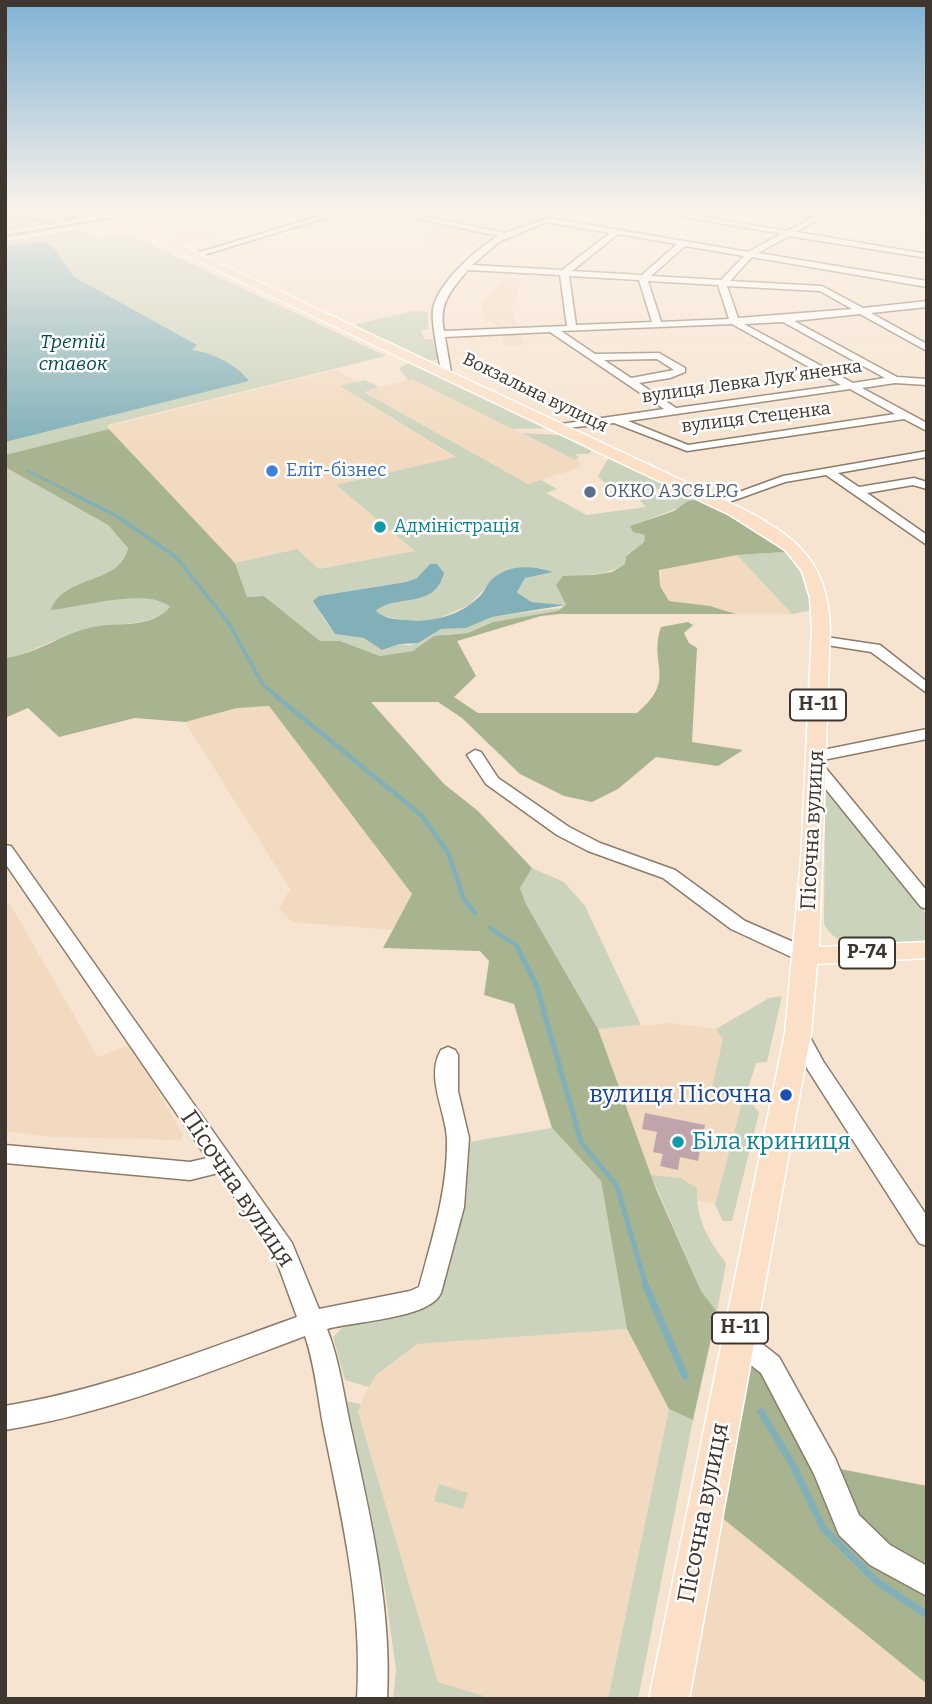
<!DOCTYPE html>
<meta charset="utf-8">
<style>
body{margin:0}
#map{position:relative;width:932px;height:1704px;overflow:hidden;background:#f7e4d0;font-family:Bitter,serif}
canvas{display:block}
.frame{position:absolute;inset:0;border:7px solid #3f372f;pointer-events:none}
</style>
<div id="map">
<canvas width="932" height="1704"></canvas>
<div class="frame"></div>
</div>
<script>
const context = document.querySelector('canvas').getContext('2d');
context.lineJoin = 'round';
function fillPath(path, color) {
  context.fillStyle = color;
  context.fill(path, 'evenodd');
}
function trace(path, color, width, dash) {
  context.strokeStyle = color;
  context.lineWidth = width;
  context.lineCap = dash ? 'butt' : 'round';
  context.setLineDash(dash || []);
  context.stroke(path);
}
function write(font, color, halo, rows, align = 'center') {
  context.font = font + ' Bitter,serif';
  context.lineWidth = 5;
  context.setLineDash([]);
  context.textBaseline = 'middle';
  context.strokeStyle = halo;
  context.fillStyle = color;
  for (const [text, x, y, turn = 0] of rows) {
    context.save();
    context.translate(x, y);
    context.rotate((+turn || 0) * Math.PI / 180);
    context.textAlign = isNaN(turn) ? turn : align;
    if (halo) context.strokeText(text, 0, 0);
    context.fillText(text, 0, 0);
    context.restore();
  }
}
fillPath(new Path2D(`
 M 129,208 L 212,208 L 203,212 L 247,228 L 186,243 L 126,216 Z
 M 407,208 L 575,208 L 501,233 L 397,211 Z
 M 649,208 L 756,208 L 731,220 Z
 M 398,214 L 458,228 L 420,235 L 377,219 Z
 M 463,229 L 490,235 L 477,244 L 452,249 L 422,238 Z
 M 503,278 L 522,279 L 512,311 L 525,345 L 506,346 L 495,323 L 484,320 L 481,306 Z
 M 335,370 L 358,382 L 341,387 L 457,458 L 337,486 L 416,551 L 319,569 L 297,549 L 235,563 L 107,426 Z
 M 412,379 L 582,463 L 578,468 L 528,484 L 363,391 Z
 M 737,555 L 792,614 L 736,614 L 710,607 L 669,602 L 660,586 L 661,568 Z
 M 269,706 L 412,894 L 392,930 L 292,922 L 279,908 L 290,889 L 185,722 L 237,708 Z
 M 10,904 L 98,1057 L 131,1044 L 183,1135 L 180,1140 L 53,1137 L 5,1131 L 5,906 Z
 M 672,1023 L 716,1029 L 724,1039 L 711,1092 L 743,1099 L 715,1205 L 656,1189 L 598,1029 Z
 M 627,1329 L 669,1409 L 608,1699 L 494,1699 L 438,1682 L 358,1412 L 365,1394 L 376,1375 L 417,1344 Z
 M 705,1504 L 927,1684 L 927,1699 L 669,1699 Z`), '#f2dac0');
fillPath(new Path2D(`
 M 5,208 L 86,208 L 100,215 L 5,232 L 5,228 L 15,222 L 5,217 Z
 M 102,222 L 77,228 L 98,239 L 126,233 L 386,356 L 107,425 L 109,429 L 5,455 L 5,239 Z
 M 413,311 L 428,312 L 428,329 L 421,330 L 424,339 L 432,339 L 439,359 L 430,361 L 353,325 Z
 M 411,362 L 552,428 L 513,429 L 412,379 L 408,380 L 399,368 Z
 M 365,380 L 379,387 L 364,392 L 528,484 L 541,480 L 557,489 L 546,493 L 587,515 L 646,507 L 637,497 L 677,491 L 701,499 L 631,526 L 633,532 L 645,535 L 644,542 L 626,555 L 625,564 C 601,579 580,571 556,585 L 566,605 L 530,602 L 517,591 L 525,578 L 551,572 L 541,568 L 488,585 L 469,605 L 433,621 L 403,620 L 380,615 L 375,611 C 398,594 414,612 443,579 L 437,564 L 430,564 L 417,578 L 406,582 L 319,596 L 321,615 L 335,634 L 364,638 L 382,650 L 401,644 L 409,646 L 441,629 L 466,628 L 492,617 L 559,608 L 557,611 L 493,622 L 468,633 L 447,634 L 413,651 L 380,656 L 340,641 L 320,641 L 264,596 L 247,597 L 235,563 L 297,549 L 319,569 L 415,551 L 336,485 L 456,457 L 340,386 Z
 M 522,433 L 560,435 L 592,450 L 589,454 L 575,454 L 579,457 L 575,460 Z
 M 613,458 L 671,487 C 647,490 615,498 598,476 L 608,459 Z
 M 5,467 L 108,525 L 128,548 C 121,575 88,581 65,591 L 162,600 L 170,607 C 155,625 130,622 109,626 C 92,629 73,634 56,640 C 35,647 30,654 5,658 Z
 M 785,552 C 802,569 808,587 814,610 L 792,614 L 737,555 Z
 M 825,786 L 927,915 L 927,941 C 895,943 842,959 824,924 Z
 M 532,868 L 564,882 L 585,906 L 641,1025 L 598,1029 L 526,904 L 520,888 Z
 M 782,996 L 767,1062 L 756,1063 L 746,1095 L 759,1113 L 732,1221 L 723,1221 L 715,1205 L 743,1099 L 711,1092 L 723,1039 L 716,1029 L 769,998 Z
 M 552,1128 L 601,1181 L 627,1329 L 417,1344 L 376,1375 L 369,1387 L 345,1380 L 333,1337 L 347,1323 L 441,1298 L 462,1206 L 463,1143 Z
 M 651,1175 L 680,1178 L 697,1188 C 696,1220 708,1239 726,1263 L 717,1312 L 701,1291 Z
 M 347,1401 L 361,1404 L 358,1412 L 438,1682 L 494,1699 L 393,1699 L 396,1670 L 385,1590 Z
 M 669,1409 L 693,1420 L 638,1699 L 608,1699 Z
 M 439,1484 L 468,1493 L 463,1509 L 434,1501 Z`), '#cbd3bc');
fillPath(new Path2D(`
 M 109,429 L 235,563 L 247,597 L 264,596 L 320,641 L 340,641 L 380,656 L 413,651 L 434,636 L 468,633 L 493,622 L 557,611 L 566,605 L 556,585 L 563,576 L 593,575 L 612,572 L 625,564 L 626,556 L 644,542 L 645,535 L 633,532 L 630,526 L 674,511 L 688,501 L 701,499 L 762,533 L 785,552 L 737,555 L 659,570 L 660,586 L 669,601 L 710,606 L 736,614 L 560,614 L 541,616 L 457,641 L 476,676 L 454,697 L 478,713 L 637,713 C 678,679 648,665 661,627 L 688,622 L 693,625 L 684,633 L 689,643 L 697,648 L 692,742 L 743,750 L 718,766 L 656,757 L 618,789 L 592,802 L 564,796 L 520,774 L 462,718 L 438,702 L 371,702 L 444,784 L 478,811 L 532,868 L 520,888 L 526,904 L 598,1029 L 656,1189 L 701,1291 L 717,1312 L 693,1420 L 669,1409 L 627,1329 L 601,1181 L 552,1128 L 514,1004 L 484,995 L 489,961 L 480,951 L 383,948 L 412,894 L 269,706 L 237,708 L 185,722 L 135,718 L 59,737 L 28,708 L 5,718 L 5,658 C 37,654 61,634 93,627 C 118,622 151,629 170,607 C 149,587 80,607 51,610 C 64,574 119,586 128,548 L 108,525 L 5,467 L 5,455 Z
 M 738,1340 L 825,1466 L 927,1486 L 927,1684 L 705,1504 Z`), '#a8b38f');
fillPath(new Path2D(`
 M 43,242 L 53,247 L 74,277 L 197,345 L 192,350 C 213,353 236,364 249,381 L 5,442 L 5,246 Z
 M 430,564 L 437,564 L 444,573 C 435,610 394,594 376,611 C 383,618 397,620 407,620 C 431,623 459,616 478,598 C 485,592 487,582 495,577 C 511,564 534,566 553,572 L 525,578 L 517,592 L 531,602 L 566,605 L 492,617 L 466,628 L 441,629 L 418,643 L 400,644 L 382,650 L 364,638 L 335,634 L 313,601 L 319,596 L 406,582 L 417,578 Z`), '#81b0b9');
trace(new Path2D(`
 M 28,471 L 74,494`), '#81b0b9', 2.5);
trace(new Path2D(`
 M 71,493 L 117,516 L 177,558 L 228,622 L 263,685 L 279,698`), '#81b0b9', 3.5);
trace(new Path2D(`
 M 276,696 L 421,815 L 448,852 L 464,899 L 475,913
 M 490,928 L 517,946 L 522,957`), '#81b0b9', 4.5);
trace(new Path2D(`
 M 521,955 L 536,984 L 581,1142 L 617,1186 L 646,1286`), '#81b0b9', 5);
trace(new Path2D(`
 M 645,1284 L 685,1376
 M 761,1412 L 793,1465 L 823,1528 L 876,1581 L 927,1615`), '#81b0b9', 7);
fillPath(new Path2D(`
 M 645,1113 L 705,1125 L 698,1161 L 680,1157 L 678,1170 L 660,1166 L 663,1154 L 653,1152 L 657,1132 L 642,1129 Z`), '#c0a4ac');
const minor = new Path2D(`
 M 346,208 L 358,208 L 197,257 L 190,255 Z
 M 371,208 L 385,208 L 505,233 L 576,208 L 587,208 L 555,219 L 748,252 L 781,234 L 633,208 L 650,208 L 787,231 L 829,208 L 838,208 L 796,232 L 927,254 L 927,258 L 789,236 L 758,253 L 927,281 L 927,287 L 752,257 L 730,281 L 822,286 L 863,308 L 927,301 L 927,307 L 871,313 L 927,344 L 927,351 L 860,314 L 794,321 L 897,377 L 927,379 L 927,385 L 895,383 L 862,388 L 927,423 L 927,431 L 904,419 L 687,451 L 614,423 L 557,429 L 556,427 L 561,424 L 664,409 L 550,332 L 445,337 L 451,372 L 442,374 C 439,361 431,322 433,309 C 437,284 477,248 498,236 ZM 546,222 L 610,233 L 562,270 L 472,265 L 499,242 ZM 618,234 L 677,244 L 642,275 L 572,271 ZM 685,246 L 744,256 L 721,280 L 651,276 ZM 468,270 L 560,275 L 567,326 L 444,331 C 438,304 451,290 468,270 ZM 569,276 L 639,280 L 652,322 L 576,325 ZM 648,281 L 718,285 L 729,319 L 661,322 ZM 727,286 L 820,291 L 852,309 L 738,318 ZM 783,322 L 885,378 L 853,383 L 744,324 ZM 732,324 L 841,385 L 676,408 L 639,383 L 670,378 L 685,372 L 685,368 L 659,353 L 595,354 L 561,331 ZM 657,359 L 674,370 L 631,378 L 604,360 ZM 850,389 L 895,414 L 688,445 L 628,421 Z
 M 927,451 L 927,457 L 838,473 L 859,487 L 914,478 L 927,482 L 927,489 L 913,485 L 867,493 L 927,535 L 927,545 L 826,475 L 785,482 L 718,506 L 712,502 L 783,476 Z
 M 819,636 L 880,645 L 927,682 L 927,693 L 871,652 L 814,643 L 814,637 Z
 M 927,729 L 927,739 L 818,761 L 810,756 L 818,751 Z
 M 475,750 L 481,752 L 498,778 L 569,827 L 600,843 L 675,870 L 745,921 L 814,951 L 817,956 L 814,961 L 800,961 L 731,929 L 663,878 L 588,851 L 557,835 L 486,784 L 467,755 Z
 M 818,764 L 824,766 L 927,891 L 927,909 L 921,907 L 812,772 L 810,769 L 812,766 Z
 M 5,845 L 11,846 L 292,1243 L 319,1309 L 410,1291 L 419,1287 C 432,1239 448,1189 447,1139 C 446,1111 425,1077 441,1050 L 448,1047 L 455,1050 L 458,1055 L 458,1091 L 469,1138 L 464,1207 L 441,1293 C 429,1319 354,1321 327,1329 C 340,1361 344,1399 352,1433 C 371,1520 392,1609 387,1699 L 357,1699 C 363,1608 342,1518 324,1430 C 318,1399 315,1365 305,1336 C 206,1373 110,1413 5,1430 L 5,1406 C 107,1389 201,1351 297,1317 L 274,1254 L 218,1173 L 190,1180 L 5,1163 L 5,1145 L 190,1162 L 207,1158 L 5,863 Z
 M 798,1026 L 805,1028 L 823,1061 L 927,1216 L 927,1246 L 919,1243 L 808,1070 L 788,1033 L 791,1028 Z
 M 738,1329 L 747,1332 L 779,1357 L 835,1458 L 859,1515 L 890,1545 L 927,1566 L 927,1596 L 870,1565 L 839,1535 L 814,1474 L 761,1373 L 729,1348 L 725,1340 L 729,1332 Z`);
const major = new Path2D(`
 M 89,208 L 101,208 L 119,216 L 741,508 C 797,537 828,562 830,628 L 819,947 L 927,942 L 927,958 L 817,964 L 811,1033 L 689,1699 L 649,1699 L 785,1033 L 801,860 L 812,628 L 810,598 L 802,571 L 785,550 L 730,515 L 114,221 L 5,240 L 5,234 L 105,217 Z
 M 864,208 L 927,214 L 927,220 L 869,211 Z`);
trace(minor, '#8c7b69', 3);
trace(major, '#fff', 3);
fillPath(minor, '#fff');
fillPath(major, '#fbe0c7');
trace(new Path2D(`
 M 23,208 L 25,217 L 52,224
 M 879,208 L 927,215
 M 64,221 L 80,214 L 69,208
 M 5,236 L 114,218 L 121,213 L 116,208`), '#928578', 2);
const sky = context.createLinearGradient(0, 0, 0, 446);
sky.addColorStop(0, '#7fb2d5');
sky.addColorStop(0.47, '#fbf3ea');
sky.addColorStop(1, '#fbf3ea00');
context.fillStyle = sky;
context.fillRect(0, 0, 932, 446);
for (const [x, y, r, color] of [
 [272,471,7,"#3f7fe0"],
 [590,492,7,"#5c6f8a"],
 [380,527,7,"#0f9aa8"],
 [786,1095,7,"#1a4fb4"],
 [678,1142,7,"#0f9aa8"]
]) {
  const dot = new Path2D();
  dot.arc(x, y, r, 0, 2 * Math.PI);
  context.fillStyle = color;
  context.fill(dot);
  trace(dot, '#fff', 2.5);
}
write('18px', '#3f372f', '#fff', [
 ["вулиця Левка Лукʼяненка",752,382,-8],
 ["Вокзальна вулиця",535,393,26],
 ["вулиця Стеценка",756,418,-7]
]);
write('18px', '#366cbe', '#fff', [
 ["Еліт-бізнес",286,471]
], 'left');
write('18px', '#4e5e75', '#fff', [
 ["ОККО АЗС&LPG",604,492]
], 'left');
write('18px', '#0d838f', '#fff', [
 ["Адміністрація",394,527]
], 'left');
write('italic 19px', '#004a55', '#fff', [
 ["Третій",73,343],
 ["ставок",73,365]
]);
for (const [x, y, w] of [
 [818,705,56],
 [867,953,56],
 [740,1328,56]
]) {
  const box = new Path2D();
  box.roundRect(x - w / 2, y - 15.5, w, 31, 5);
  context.fillStyle = '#fff';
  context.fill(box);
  trace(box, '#3f372f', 2);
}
write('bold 19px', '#3f372f', null, [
 ["Н-11",818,705],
 ["Р-74",867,953],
 ["Н-11",740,1328]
]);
write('21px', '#3f372f', '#fff', [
 ["Пісочна вулиця",813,830,-87]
]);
write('24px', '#164399', '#fff', [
 ["вулиця Пісочна",772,1095]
], 'right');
write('24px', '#0d838f', '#fff', [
 ["Біла криниця",692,1142]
], 'left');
write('24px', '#3f372f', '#fff', [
 ["Пісочна вулиця",237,1189,56],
 ["Пісочна вулиця",704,1513,-79]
]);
</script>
